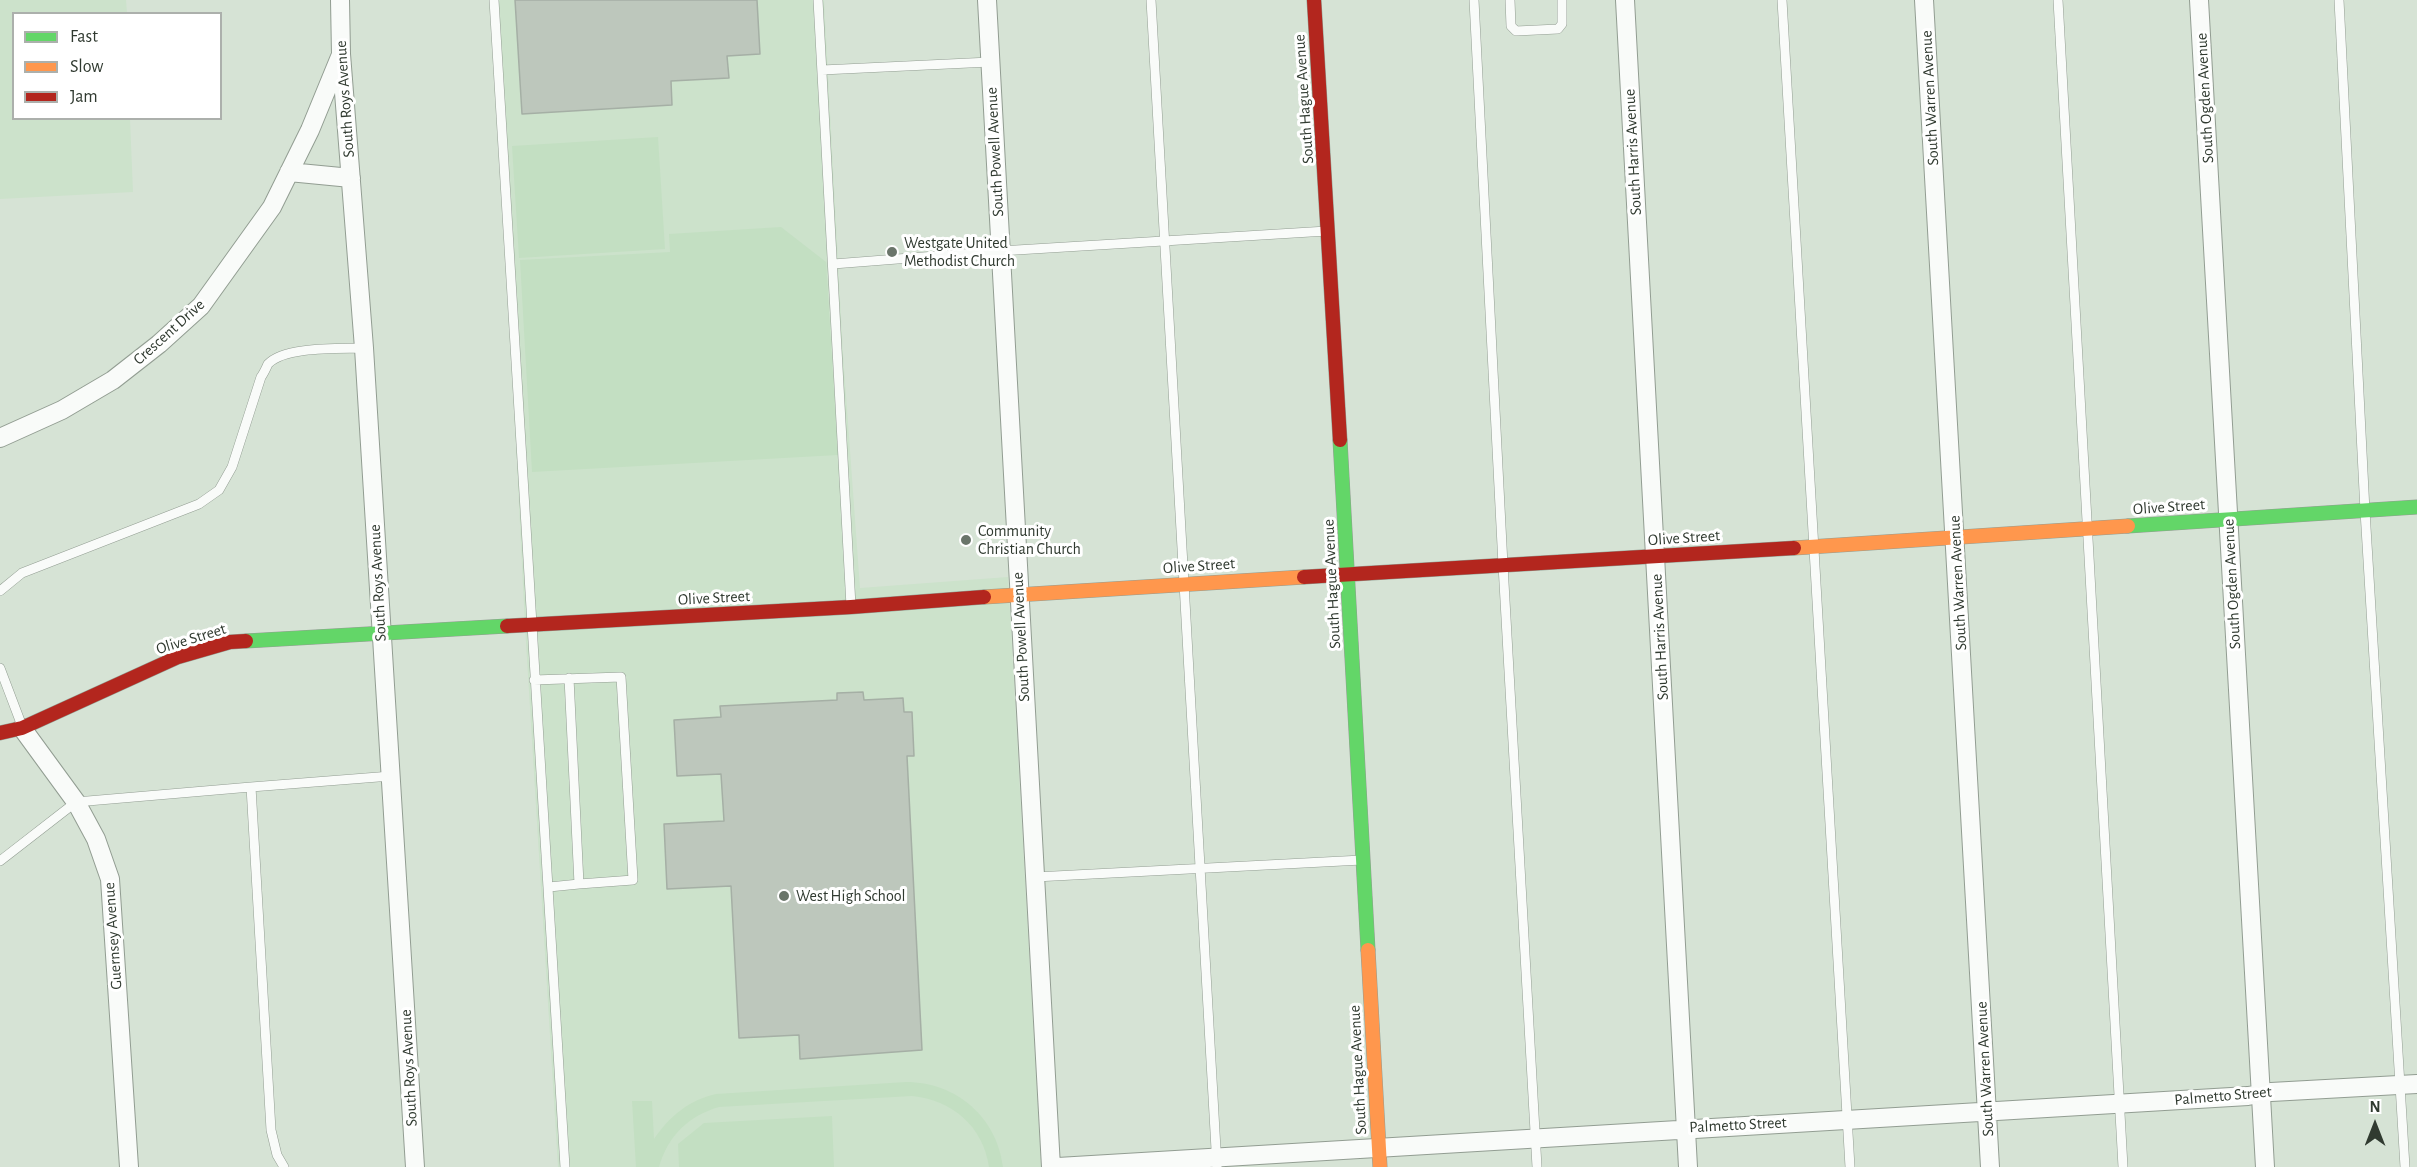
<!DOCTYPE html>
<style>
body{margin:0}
#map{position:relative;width:2417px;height:1167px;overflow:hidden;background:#d6e3d5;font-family:"Alegreya Sans",sans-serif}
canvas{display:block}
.legend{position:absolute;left:12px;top:12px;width:210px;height:108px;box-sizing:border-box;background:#fff;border:2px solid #acb0ac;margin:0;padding:8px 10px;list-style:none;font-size:18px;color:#303a30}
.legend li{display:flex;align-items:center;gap:12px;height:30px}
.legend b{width:30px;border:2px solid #acb0ac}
.north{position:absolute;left:2345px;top:1095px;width:60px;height:60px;-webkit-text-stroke:4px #fff;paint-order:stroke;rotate:0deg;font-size:16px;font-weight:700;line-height:24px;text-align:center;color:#303a30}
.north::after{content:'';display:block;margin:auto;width:21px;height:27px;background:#303a30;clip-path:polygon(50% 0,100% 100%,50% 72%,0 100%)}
</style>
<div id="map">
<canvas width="2417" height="1167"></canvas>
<ul class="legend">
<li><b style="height:8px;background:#63d668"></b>Fast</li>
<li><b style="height:8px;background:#ff974d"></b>Slow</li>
<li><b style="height:8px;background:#b3261e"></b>Jam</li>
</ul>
<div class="north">N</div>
</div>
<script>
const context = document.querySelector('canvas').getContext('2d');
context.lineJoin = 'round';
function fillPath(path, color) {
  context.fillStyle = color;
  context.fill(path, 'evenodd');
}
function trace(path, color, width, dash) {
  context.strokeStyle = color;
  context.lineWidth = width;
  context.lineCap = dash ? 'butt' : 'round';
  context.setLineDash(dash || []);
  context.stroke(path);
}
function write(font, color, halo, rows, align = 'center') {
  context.font = font + ' "Alegreya Sans",sans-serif';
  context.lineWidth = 6;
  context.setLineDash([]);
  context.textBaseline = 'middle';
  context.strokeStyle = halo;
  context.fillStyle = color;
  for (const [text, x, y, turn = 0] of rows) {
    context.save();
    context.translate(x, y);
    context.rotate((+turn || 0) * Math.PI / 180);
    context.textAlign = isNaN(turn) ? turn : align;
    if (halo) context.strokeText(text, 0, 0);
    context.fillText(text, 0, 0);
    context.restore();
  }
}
fillPath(new Path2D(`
 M 0,0 L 126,0 L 127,13 L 14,14 L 14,118 L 130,119 L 133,192 L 0,199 Z
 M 494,0 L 824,0 L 843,354 L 860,588 L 1008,577 L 1041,1167 L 558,1167 L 525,626 Z`), '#cce2cb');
fillPath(new Path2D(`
 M 658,137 L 665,249 L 519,258 L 512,146 Z
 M 781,227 L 826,262 L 838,455 L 532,472 L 520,260 L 670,252 L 669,234 Z
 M 906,1082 C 956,1082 997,1117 1003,1167 L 989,1167 C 983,1126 952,1100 912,1096 L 719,1107 C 688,1116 668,1136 659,1167 L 636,1167 L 632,1101 L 652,1101 L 654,1139 C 670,1116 689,1100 716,1094 Z
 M 832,1116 L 834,1167 L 679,1167 L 678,1144 L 704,1123 Z`), '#c3dfc2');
const building = new Path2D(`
 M 515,0 L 757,0 L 760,54 L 727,56 L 729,78 L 671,81 L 672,105 L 522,114 Z
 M 863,692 L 864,700 L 903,698 L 904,712 L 912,712 L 914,756 L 907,756 L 922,1050 L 800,1059 L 799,1035 L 739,1038 L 731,886 L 667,889 L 664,824 L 724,821 L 721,774 L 677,776 L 674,720 L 721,717 L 720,706 L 837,700 L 837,693 Z`);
fillPath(building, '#bdc7bc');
trace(building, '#a5afa5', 1.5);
const lane = new Path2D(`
 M 494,0 L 565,1167
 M 818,0 L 851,606
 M 1151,0 L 1217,1167
 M 1474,0 L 1503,565 L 1537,1167
 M 1510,0 L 1511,26 L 1516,31 L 1558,29 L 1562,24 L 1562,0
 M 1782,0 L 1850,1167
 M 2058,0 L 2123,1167
 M 2339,0 L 2365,511 L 2405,1167
 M 822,70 L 990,62
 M 833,264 L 1000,251 L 1327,231
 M 0,591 L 22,573 L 199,504 L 219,490 L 232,467 L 261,377 C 264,373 266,368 268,364 C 285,346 340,349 364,348
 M 0,668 L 22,726
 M 534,680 L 621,677 L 633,880 L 579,884 L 569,678
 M 0,861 L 76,802 L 251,787
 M 1035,877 L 1362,860
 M 549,887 L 579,884
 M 284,1167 L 277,1155 L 271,1130 L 251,787 L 391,776`);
const street = new Path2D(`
 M 340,0 L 341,54 L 364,348 L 415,1167
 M 987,0 L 1051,1167
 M 1625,0 L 1688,1167
 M 1924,0 L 1990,1167
 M 2199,0 L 2265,1167
 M 289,172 L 351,178
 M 0,438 L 62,410 L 113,380 L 159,344 L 201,306 L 272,207 L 310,130 L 340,57
 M 22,728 L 76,802 L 96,839 L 110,879 L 129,1167
 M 1058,1167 L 2248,1096 L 2271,1092 L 2417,1084`);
const fast = new Path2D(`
 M 1340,440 L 1368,950
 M 2128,526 L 2417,507
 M 246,641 L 507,626`);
const slow = new Path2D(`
 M 1794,548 L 2128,526
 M 984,597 L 1304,577
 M 1368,950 L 1380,1167`);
const jam = new Path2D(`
 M 1314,0 L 1340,440
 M 1304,577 L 1794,548
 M 507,626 L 851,607 L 984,597
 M 0,733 L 22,728 L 178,657 L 230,642 L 246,641`);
trace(lane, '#929d92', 10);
trace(street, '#929d92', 20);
trace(fast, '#929d92', 15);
trace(slow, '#929d92', 15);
trace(jam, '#929d92', 15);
trace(lane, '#f9fbf9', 9);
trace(street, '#f9fbf9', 18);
trace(fast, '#63d668', 14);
trace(slow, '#ff974d', 14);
trace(jam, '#b3261e', 14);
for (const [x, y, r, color] of [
 [892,252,6,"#6a756a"],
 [966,540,6,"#6a756a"],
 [784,896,6,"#6a756a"]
]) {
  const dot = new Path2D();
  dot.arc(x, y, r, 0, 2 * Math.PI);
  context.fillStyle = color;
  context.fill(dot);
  trace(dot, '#fff', 2);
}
write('16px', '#303a30', '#fff', [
 ["South Warren Avenue",1930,98,-93],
 ["South Ogden Avenue",2205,98,-93],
 ["South Roys Avenue",345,99,-94],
 ["South Hague Avenue",1304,99,-94],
 ["South Powell Avenue",995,152,-93],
 ["South Harris Avenue",1633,152,-93],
 ["Crescent Drive",169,332,-42],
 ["Olive Street",2169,507,-4],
 ["Olive Street",1684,538,-4],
 ["Olive Street",1199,566,-4],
 ["South Roys Avenue",378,583,-93],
 ["South Warren Avenue",1958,583,-93],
 ["South Hague Avenue",1332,584,-93],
 ["South Ogden Avenue",2232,584,-93],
 ["Olive Street",714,598,-3],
 ["South Powell Avenue",1021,637,-93],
 ["South Harris Avenue",1660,637,-93],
 ["Olive Street",191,639,-17],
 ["Guernsey Avenue",113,936,-94],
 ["South Roys Avenue",409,1068,-93],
 ["South Warren Avenue",1985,1069,-93],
 ["South Hague Avenue",1358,1070,-93],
 ["Palmetto Street",2223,1096,-5],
 ["Palmetto Street",1738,1125,-3]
]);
write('16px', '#303a30', '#fff', [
 ["Westgate United",904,243],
 ["Methodist Church",904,261],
 ["Community",978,531],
 ["Christian Church",978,549],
 ["West High School",796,896]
], 'left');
</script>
